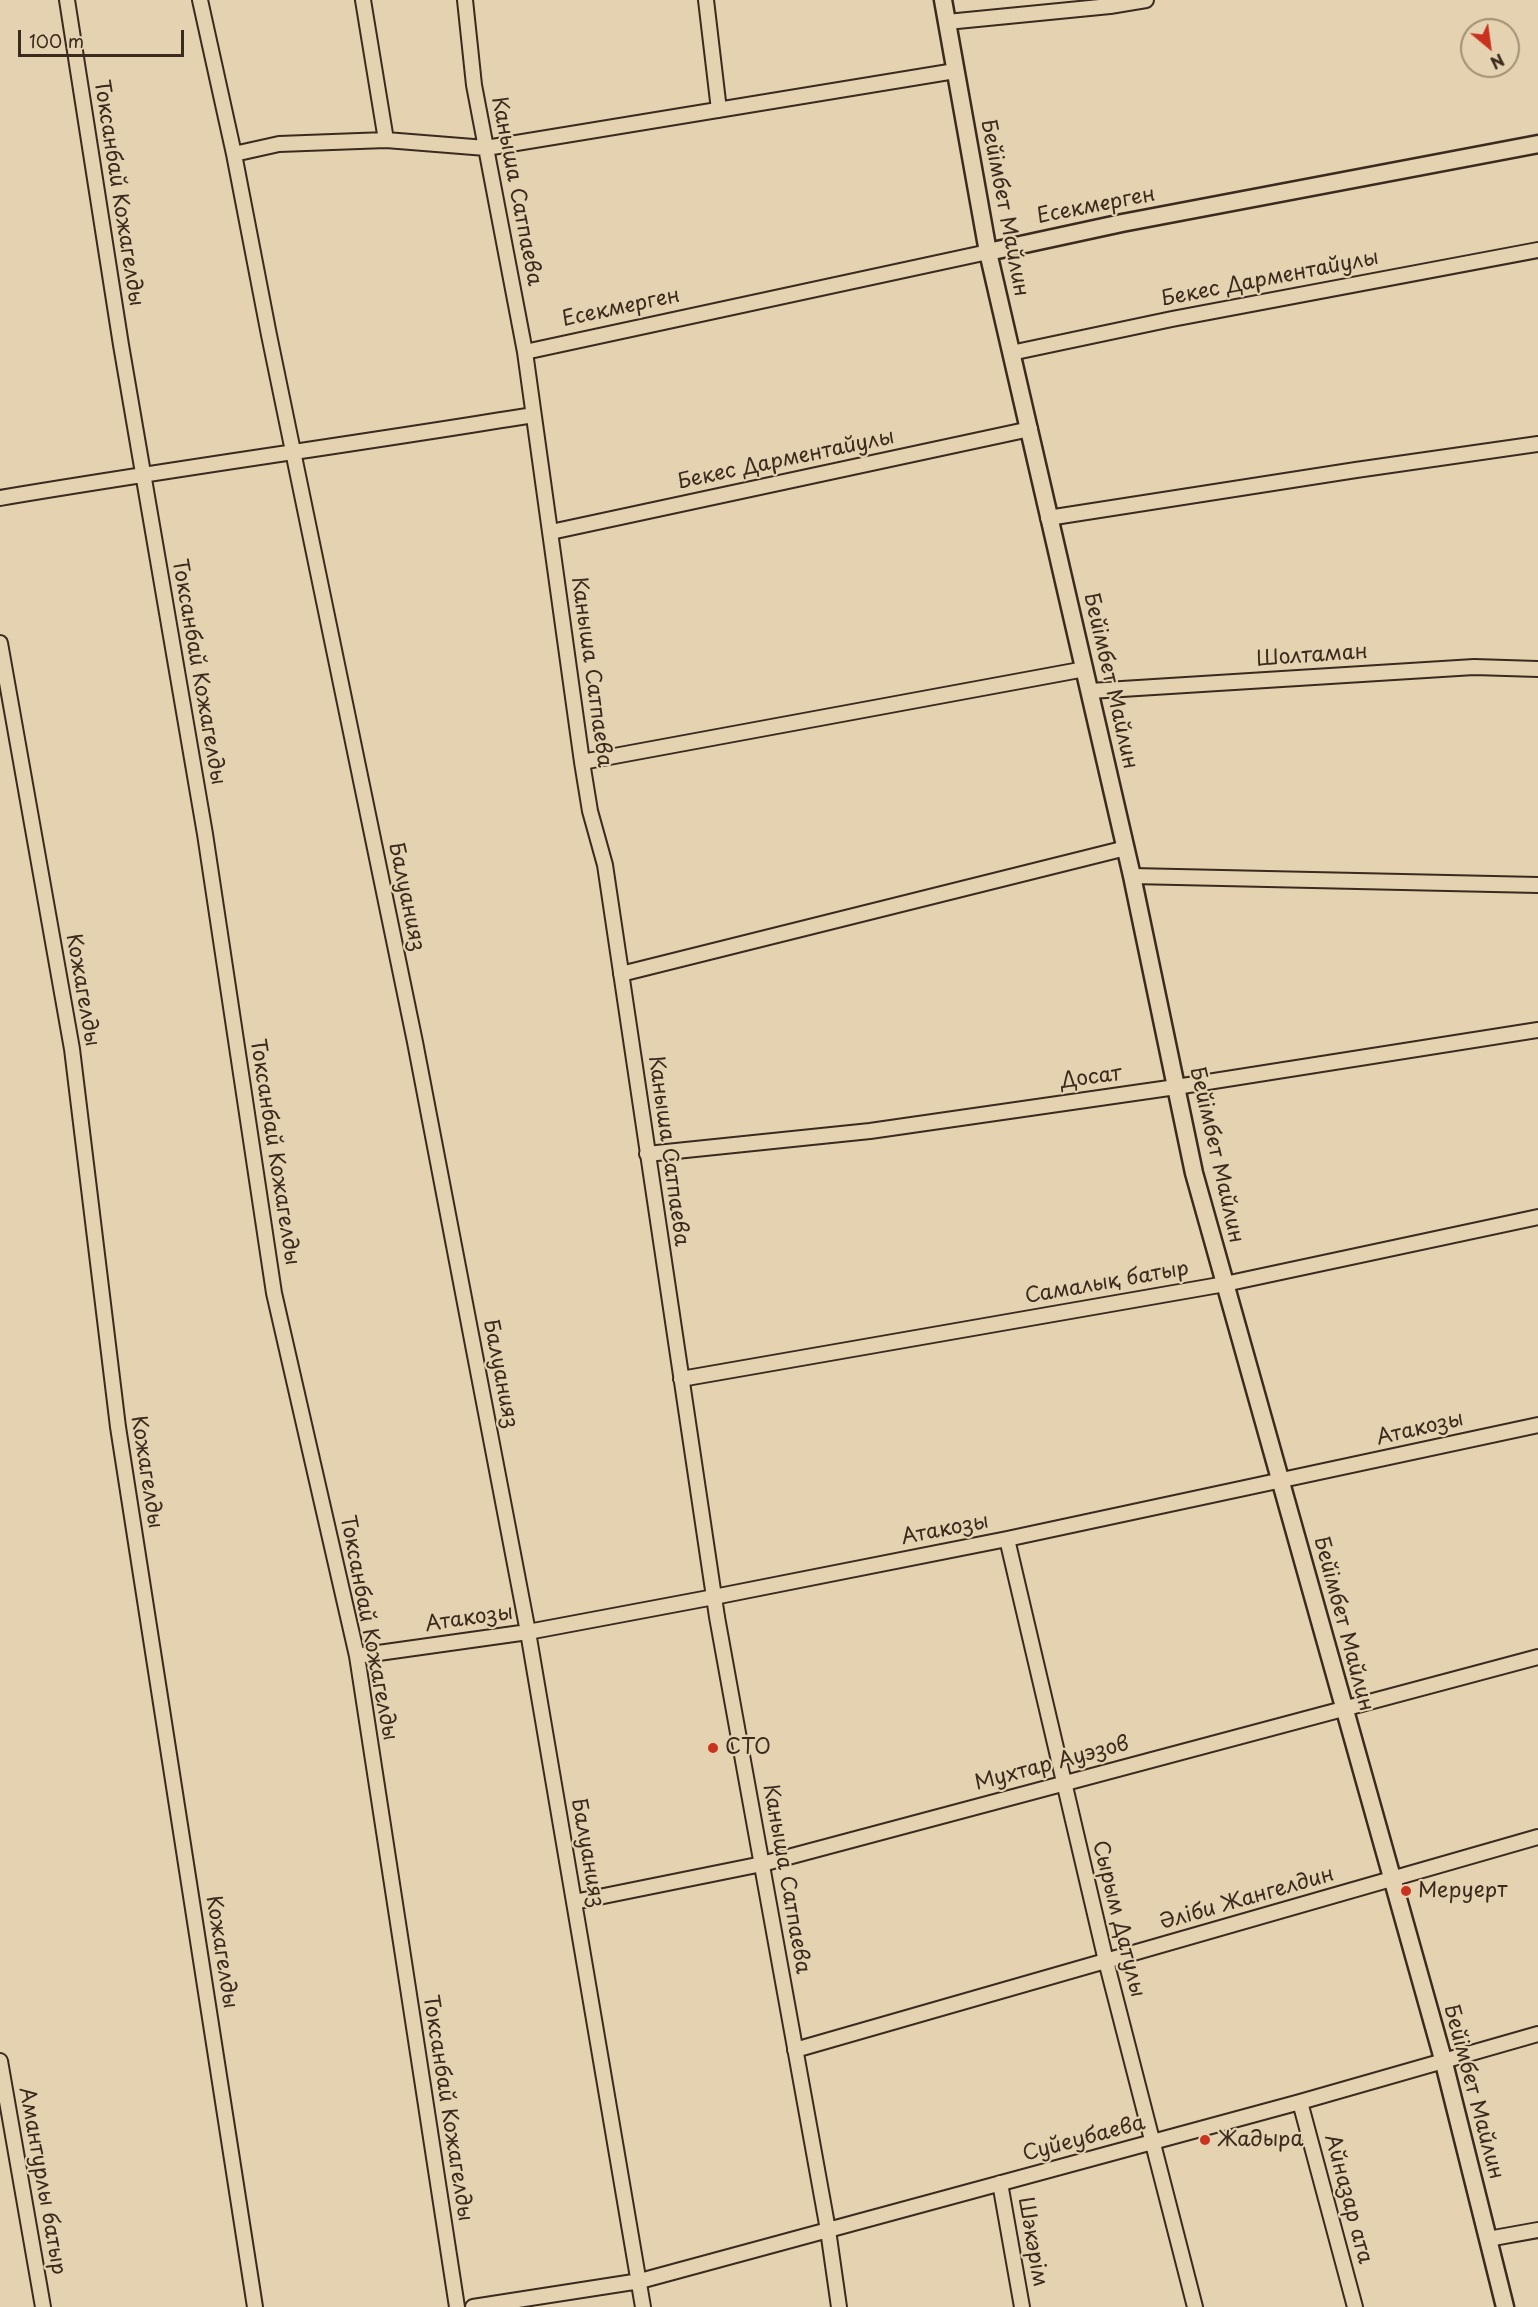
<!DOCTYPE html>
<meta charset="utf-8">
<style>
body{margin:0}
#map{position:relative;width:1538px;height:2307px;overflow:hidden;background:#e5d2b0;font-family:"Playpen Sans",sans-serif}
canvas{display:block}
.north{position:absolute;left:1460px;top:18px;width:60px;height:60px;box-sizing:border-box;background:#e5d2b0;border:2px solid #a18f76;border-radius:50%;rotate:151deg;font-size:16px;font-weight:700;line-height:24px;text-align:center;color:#3b2a1e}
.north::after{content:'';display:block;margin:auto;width:21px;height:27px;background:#c8321e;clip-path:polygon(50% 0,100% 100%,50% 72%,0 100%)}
.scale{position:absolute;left:18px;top:30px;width:166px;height:27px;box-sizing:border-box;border:3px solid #3b2a1e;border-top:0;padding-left:8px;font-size:18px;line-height:21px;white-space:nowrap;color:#3b2a1e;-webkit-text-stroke:4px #e5d2b0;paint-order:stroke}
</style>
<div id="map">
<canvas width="1538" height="2307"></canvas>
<div class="north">N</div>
<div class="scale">100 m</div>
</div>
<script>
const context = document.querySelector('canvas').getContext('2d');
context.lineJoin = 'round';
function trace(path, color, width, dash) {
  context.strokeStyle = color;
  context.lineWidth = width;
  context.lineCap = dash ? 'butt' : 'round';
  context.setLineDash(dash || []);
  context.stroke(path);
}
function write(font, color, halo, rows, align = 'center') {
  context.font = font + ' "Playpen Sans",sans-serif';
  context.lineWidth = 4.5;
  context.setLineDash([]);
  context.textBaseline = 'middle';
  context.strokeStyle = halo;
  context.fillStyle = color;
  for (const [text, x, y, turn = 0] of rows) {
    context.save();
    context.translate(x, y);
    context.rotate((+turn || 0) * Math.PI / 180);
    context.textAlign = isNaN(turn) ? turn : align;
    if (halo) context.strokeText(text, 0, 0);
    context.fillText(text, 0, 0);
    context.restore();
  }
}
const minor = new Path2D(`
 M 67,0 L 121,345 L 205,834 L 274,1293 L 357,1656 L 457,2307
 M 200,0 L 234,154
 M 363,0 L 386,140
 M 465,0 L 474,85 L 525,352 L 582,762 L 590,811 L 605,865 L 717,1617 L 828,2230 L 839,2307
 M 706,0 L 719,110
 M 947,22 L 1110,6 L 1146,0
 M 525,352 L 988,252
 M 1011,353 L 1172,319 L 1538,250
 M 0,498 C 177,468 356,444 533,415
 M 1048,518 L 1356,470 L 1538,444
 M 551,532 L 1030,429
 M 0,643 L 72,1049 L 118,1427 L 255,2307
 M 1090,691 L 1474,667 L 1538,669
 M 582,762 L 1085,669
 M 1132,876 L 1538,885
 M 621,974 L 1126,848
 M 647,1154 L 870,1131 L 1176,1087 L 1538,1030
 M 681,1379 L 1225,1284 L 1538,1217
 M 1007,1539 L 1106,1961 L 1195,2307
 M 357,1656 L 528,1632 L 714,1597 L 1007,1539 L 1538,1425
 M 574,1902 L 762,1864 L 1538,1657
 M 795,2050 L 1538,1837
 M 0,2061 L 43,2307
 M 1300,2102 L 1355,2307
 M 1000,2183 L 1022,2307
 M 1488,2239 L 1538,2230
 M 473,2307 L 640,2281 L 1300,2102 L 1538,2034
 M 643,2307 L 528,1632 L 415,1042 L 269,335 L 234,154 L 279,144 L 386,140 L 486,148 L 955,71`);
const tertiary = new Path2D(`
 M 943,0 L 988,252 L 1132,876 L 1194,1173 L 1443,2059 L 1505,2307
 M 988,252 L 1122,223 L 1538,144`);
trace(minor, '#3b2a1e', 18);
trace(tertiary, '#3b2a1e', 21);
trace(minor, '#e5d2b0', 14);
trace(tertiary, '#e5d2b0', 16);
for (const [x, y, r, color] of [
 [713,1748,6,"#c8321e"],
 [1406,1891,6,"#c8321e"],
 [1205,2140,6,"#c8321e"]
]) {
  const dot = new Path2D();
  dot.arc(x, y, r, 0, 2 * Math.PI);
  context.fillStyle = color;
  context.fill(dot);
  trace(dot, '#e5d2b0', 2);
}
write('21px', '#3b2a1e', '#e5d2b0', [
 ["Каныша Сатпаева",516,191,79],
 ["Токсанбай Кожагелды",118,193,81],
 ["Eсекмерген",1096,206,-11],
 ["Бейімбет Майлин",1004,208,79],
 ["Бекес Дарментайулы",1270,279,-11],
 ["Eсекмерген",621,308,-12],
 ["Бекес Дарментайулы",786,460,-12],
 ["Шолтаман",1312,656,-4],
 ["Токсанбай Кожагелды",198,672,80],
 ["Каныша Сатпаева",591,672,82],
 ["Бейімбет Майлин",1110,681,77],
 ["Балуанияз",406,897,78],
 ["Кожагелды",82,990,80],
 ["Досат",1091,1078,-8],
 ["Каныша Сатпаева",668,1151,82],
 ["Токсанбай Кожагелды",274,1152,81],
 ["Бейімбет Майлин",1216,1155,77],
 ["Самалық батыр",1107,1283,-10],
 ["Балуанияз",500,1374,79],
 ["Атакозы",1420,1429,-13],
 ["Кожагелды",146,1472,81],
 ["Атакозы",945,1530,-11],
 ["Атакозы",469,1619,-8],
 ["Бейімбет Майлин",1343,1624,75],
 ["Токсанбай Кожагелды",368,1628,79],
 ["Мухтар Ауэзов",1052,1764,-15],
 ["Балуанияз",587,1853,80],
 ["Каныша Сатпаева",786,1879,80],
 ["Әліби Жангелдин",1247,1899,-16],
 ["Сырым Датулы",1118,1919,76],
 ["Кожагелды",221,1952,81],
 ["Бейімбет Майлин",1473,2092,75],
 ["Токсанбай Кожагелды",447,2108,81],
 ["Суйеубаева",1084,2139,-15],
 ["Амантурлы батыр",42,2181,80],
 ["Айназар ата",1348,2199,75],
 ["Шәкәрім",1032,2242,80]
]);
write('21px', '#3b2a1e', '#e5d2b0', [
 ["CTO",725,1748],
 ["Меруерт",1418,1891],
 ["Жадыра",1217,2140]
], 'left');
</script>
